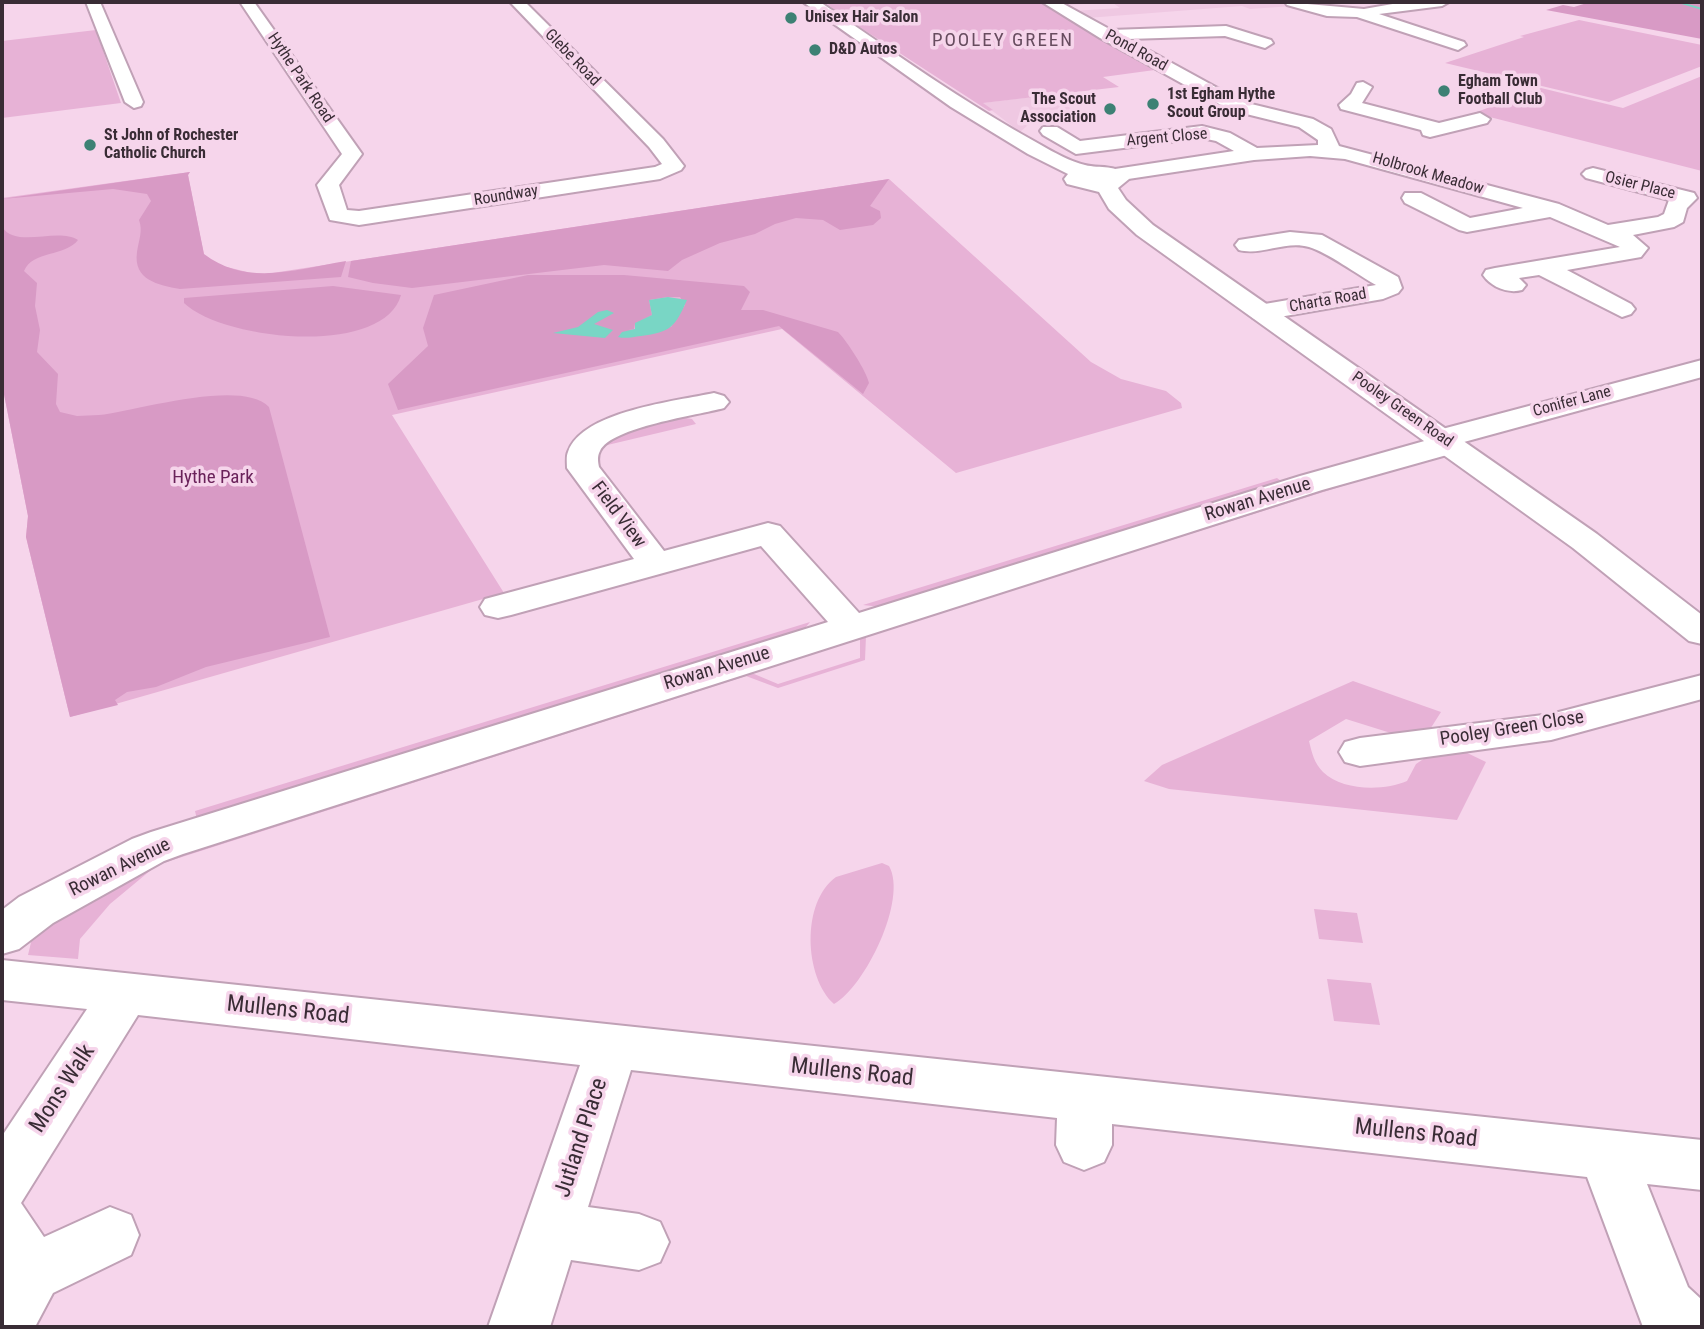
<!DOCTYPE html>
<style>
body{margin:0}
#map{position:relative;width:1704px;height:1329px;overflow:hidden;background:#f6d5eb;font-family:"Roboto Condensed",sans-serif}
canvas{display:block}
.frame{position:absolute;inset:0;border:4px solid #392c35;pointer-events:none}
</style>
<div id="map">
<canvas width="1704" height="1329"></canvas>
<div class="frame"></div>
</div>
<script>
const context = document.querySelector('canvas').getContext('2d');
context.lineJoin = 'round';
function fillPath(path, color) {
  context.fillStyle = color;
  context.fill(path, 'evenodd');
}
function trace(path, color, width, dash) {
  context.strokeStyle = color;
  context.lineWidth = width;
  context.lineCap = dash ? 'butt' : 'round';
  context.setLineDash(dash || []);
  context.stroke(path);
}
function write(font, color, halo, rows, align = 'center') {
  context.font = font + ' "Roboto Condensed",sans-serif';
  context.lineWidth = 7;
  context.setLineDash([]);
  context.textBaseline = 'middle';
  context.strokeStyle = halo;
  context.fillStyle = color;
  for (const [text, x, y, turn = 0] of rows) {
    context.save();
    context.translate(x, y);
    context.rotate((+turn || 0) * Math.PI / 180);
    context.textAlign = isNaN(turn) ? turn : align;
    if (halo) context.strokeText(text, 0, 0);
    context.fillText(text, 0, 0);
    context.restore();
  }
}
fillPath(new Path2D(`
 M 1056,2 L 1282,2 L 1293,6 L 1250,9 L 1242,6 L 1087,18 L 1073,11 L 1120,8 L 1113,3 L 1062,5 Z
 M 1048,95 L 1086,117 L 1028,125 L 1020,132 L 982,103 Z`), '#efc8e2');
fillPath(new Path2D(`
 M 825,2 L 1041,2 L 1162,69 L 1103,77 L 1119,87 L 983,103 L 993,110 L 989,111 L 841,15 Z
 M 1579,20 L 1702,45 L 1702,66 L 1609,102 L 1445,63 L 1524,37 L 1520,36 Z
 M 96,30 L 121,103 L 2,118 L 2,41 Z
 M 1702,76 L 1702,171 L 1474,113 L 1541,88 L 1623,108 Z
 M 190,172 L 188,175 L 204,255 L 219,265 L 259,275 L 889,179 L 1091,362 L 1121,379 L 1166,391 L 1181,403 L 1182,408 L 956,473 L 782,329 L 392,415 L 504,593 L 70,717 L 26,537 L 28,516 L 2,384 L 2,198 Z
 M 681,417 L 692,419 L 696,424 L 599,447 L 620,430 Z
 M 1364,477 L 1371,477 L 866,636 L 865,660 L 778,688 L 746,676 L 157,865 L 110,904 L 80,939 L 78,959 L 28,955 L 33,934 L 147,863 L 747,671 L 778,684 L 860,658 L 860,634 Z
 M 1277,478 L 1285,484 L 881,607 L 863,605 Z
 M 810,622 L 801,633 L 198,824 L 195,811 Z
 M 1353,681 L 1441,712 L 1427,734 L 1394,734 L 1346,719 L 1309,741 C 1312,753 1314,763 1323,772 C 1342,791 1384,791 1407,781 L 1416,764 L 1425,758 L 1463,751 L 1486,762 L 1457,820 L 1169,789 L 1144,781 L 1162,765 Z
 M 882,863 L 889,866 C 908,899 865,987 834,1004 C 804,977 801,902 836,877 Z
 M 1314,909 L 1357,913 L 1363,943 L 1319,939 Z
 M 1327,979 L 1371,983 L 1380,1025 L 1334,1021 Z`), '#e7b2d6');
fillPath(new Path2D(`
 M 1590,2 L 1702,2 L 1702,39 L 1546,10 L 1563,5 L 1574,7 Z
 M 190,172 L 188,175 L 204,254 C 247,287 298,269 346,261 L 341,277 L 180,289 C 158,285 133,280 137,252 C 139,239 143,231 139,220 L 151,201 L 147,194 L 113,189 L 2,199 Z
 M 889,179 L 870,206 L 880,211 L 881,218 L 873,225 L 840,230 L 823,220 L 796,218 L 775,224 L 755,234 L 720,243 L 682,260 L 668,271 L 604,265 L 412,288 L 373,283 L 348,277 L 351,261 Z
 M 2,227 C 17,249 57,227 78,240 C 65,257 33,250 24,271 L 37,283 L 35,306 L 40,330 L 37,352 L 58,374 L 56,404 L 60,412 L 77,416 L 99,415 C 136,411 242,378 269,407 L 330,637 L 206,667 L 156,687 L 127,692 L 115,700 L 118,705 L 70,717 L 26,537 L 28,516 L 2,384 Z
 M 528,275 L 624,275 L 744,286 L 750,292 L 741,310 L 763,310 L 838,332 C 847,341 867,372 869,383 L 863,394 L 779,326 L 398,410 L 388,384 L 428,346 L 423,328 L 434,295 ZM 668,297 L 680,297 L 685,305 L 671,327 L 628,330 L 634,329 L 635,324 L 652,315 L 649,300 Z
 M 333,286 L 401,295 C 383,358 222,340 184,303 L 184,298 Z`), '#d89ac5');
fillPath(new Path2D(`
 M 668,297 L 687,300 C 675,327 671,332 641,336 C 633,337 625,339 618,337 L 622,332 L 635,329 L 635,323 L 652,315 L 649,300 Z
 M 607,310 L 614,313 L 594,324 L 613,330 L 605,338 L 553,333 L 578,327 L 598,312 Z`), '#79d6c5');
fillPath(new Path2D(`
 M 1675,2 L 1681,2 L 1702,8 L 1702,10 Z`), '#79d6c5');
const street = new Path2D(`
 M 86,2 L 100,2 L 143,102 L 141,106 L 134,108 L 125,102 Z
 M 240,2 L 254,2 L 362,154 L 339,185 L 347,210 L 359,211 L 655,167 L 662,164 L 649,147 L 510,2 L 525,2 L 663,139 L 684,166 L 681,170 L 660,179 L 359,225 L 330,220 L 317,185 L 342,154 Z
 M 1042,2 L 1060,2 L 1111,30 L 1226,26 L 1271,40 L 1273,43 L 1265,48 L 1225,36 L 1128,39 L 1243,102 L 1313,119 L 1331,129 L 1339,146 L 1559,204 L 1608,225 L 1658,217 L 1664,214 L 1669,200 L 1586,178 L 1582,174 L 1586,170 L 1593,168 L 1694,193 L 1697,198 L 1687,208 L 1683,222 L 1674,227 L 1633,235 L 1648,248 L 1641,257 L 1567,270 L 1631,304 L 1635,309 L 1631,314 L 1622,317 L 1539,275 L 1519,278 L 1526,285 L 1522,290 C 1508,294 1491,287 1483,275 L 1486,270 L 1495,268 L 1620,247 L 1550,217 L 1467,232 L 1459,230 L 1405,203 L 1402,198 L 1405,193 L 1421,193 L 1470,218 L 1523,208 L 1345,159 L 1310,156 L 1254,160 L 1115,181 L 1108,179 L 1104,175 L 1108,171 L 1115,169 L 1234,151 L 1216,141 L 1202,138 L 1076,154 L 1043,135 L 1040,131 L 1043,127 L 1057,127 L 1080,141 L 1202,126 L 1230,133 L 1257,148 L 1318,145 L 1318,140 L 1299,127 L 1230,110 L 1100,38 Z
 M 1285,2 L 1364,9 L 1404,2 L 1449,2 L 1442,6 L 1379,14 L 1464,42 L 1466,45 L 1458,50 L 1357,17 L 1327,16 L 1287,5 Z
 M 1363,82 L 1372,87 L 1362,103 L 1439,123 L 1480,113 L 1490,119 L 1487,123 L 1430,137 L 1423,135 L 1421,130 L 1341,109 L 1339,105 L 1351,94 L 1357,83 Z
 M 1290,232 L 1322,235 L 1398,277 L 1402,288 L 1398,293 L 1383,299 L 1262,320 L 1253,318 L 1249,312 L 1253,306 L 1376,285 C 1358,275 1327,252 1309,247 C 1286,240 1261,256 1239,250 L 1235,245 L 1239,240 Z
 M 1702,360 L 1702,377 L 1464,442 L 1465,444 L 1461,451 L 1322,490 L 183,854 L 164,861 L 53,923 L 19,949 L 2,954 L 2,910 L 19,897 L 132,839 L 151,832 L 828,622 L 761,546 L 511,615 L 498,618 L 485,615 L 480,607 L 485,599 L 634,559 L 567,468 C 567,463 566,456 568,452 C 582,411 677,401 714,393 L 724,396 L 729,402 L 724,408 C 699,415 611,427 600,451 C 597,456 598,462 599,467 L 664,551 L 768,523 L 780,526 L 859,613 L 1300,476 L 1428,440 L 1427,438 L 1431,432 Z
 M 1702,675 L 1702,699 L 1551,740 L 1360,766 L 1345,762 L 1339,752 L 1345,742 L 1360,738 L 1551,714 Z
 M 2,960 L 1702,1140 L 1702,1190 L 1647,1184 L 1688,1287 L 1702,1300 L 1702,1327 L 1643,1327 L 1587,1177 L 1112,1124 L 1112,1145 L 1104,1162 L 1084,1170 L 1064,1162 L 1056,1145 L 1057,1118 L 631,1070 L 588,1207 L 639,1214 L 660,1222 L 669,1242 L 660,1262 L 639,1270 L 571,1260 L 550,1327 L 488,1327 L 580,1065 L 138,1015 L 21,1203 L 44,1237 L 110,1207 L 131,1215 L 139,1235 L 131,1255 L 53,1293 L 35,1327 L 2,1327 L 2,1136 L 87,1009 L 2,1000 Z`);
const secondary = new Path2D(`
 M 803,2 L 820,2 C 892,51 964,103 1041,145 C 1053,152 1071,162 1085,165 C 1100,169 1117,163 1129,179 L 1118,188 L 1126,200 L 1153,225 L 1597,534 L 1702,615 L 1702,644 L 1689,641 L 1573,548 L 1137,235 L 1109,209 L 1099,192 L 1067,184 L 1064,179 L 1068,174 L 1028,154 L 951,107 Z`);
trace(street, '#c0a1b6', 4);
trace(secondary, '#c0a1b6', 4);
fillPath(street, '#fff');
fillPath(secondary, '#fff');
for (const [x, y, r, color] of [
 [791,18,7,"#3d8174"],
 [815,50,7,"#3d8174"],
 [1444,91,7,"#3d8174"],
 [1153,104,7,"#3d8174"],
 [1110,109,7,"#3d8174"],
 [90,145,7,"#3d8174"]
]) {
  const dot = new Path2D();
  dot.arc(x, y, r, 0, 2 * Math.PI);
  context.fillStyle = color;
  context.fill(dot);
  trace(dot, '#f6d5eb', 2.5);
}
write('bold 16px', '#392c35', '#f6d5eb', [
 ["Unisex Hair Salon",805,18],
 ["D&D Autos",829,50],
 ["Egham Town",1458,82],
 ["Football Club",1458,100],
 ["1st Egham Hythe",1167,95],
 ["Scout Group",1167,113],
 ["The Scout",1096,100,"right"],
 ["Association",1096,118,"right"],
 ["St John of Rochester",104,136],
 ["Catholic Church",104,154]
], 'left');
write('16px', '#392c35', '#f6d5eb', [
 ["Pond Road",1136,51,29],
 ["Glebe Road",572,58,46],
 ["Hythe Park Road",300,78,56],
 ["Argent Close",1167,138,-5],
 ["Holbrook Meadow",1428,174,16],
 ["Osier Place",1640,186,14],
 ["Roundway",506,196,-9],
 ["Charta Road",1328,301,-10],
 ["Conifer Lane",1572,402,-15],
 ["Pooley Green Road",1402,410,35]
]);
context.letterSpacing = '2px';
write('19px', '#674c5f', '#f6d5eb', [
 ["POOLEY GREEN",1003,41]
]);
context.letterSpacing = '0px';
write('19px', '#6a225a', '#f6d5eb', [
 ["Hythe Park",213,478]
]);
write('19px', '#392c35', '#f6d5eb', [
 ["Rowan Avenue",1258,500,-17],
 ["Field View",618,515,53],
 ["Rowan Avenue",717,669,-17],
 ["Pooley Green Close",1512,729,-9],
 ["Rowan Avenue",120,868,-26]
]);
write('23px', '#392c35', '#f6d5eb', [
 ["Mullens Road",288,1011,6],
 ["Mullens Road",852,1073,6],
 ["Mons Walk",63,1089,-57],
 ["Mullens Road",1416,1134,6],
 ["Jutland Place",582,1138,-72]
]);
</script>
